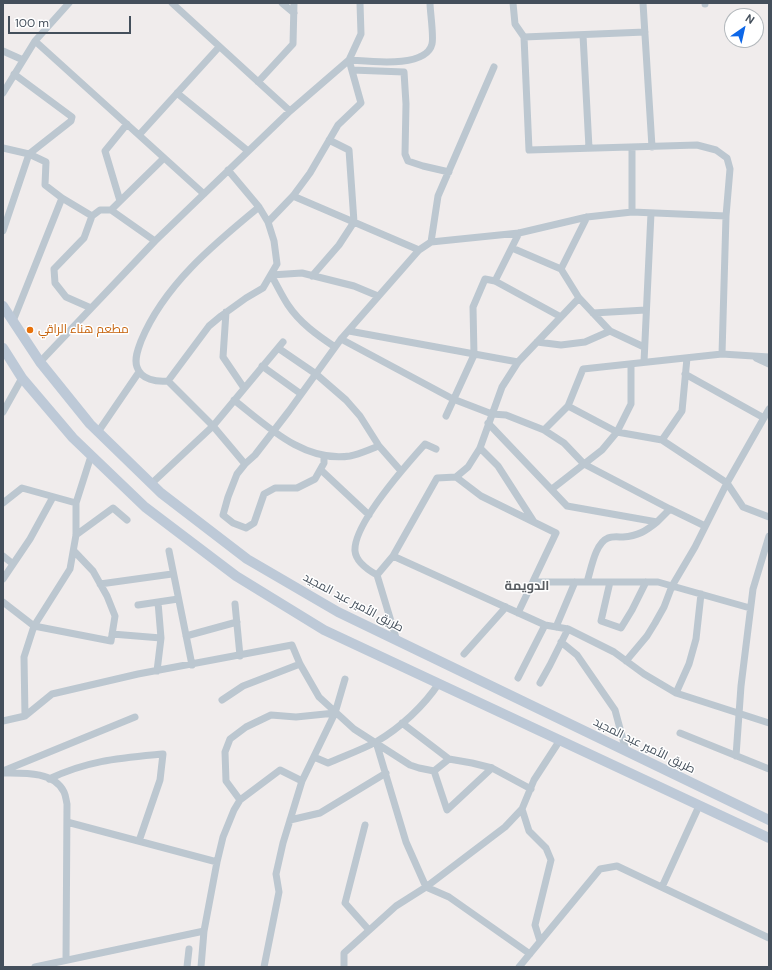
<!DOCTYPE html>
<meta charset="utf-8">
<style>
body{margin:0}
#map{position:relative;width:772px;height:970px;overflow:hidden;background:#f0ecec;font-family:"DM Sans",sans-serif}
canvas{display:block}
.frame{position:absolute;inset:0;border:4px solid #444f5b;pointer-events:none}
.north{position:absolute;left:724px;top:8px;width:40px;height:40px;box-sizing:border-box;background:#fff;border:1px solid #b4b9bd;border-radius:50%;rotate:34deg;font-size:11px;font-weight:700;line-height:16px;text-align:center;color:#444f5b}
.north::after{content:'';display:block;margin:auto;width:14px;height:18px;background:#0d67e8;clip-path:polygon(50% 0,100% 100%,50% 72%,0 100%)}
.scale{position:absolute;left:8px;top:16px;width:123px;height:18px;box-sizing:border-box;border:2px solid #444f5b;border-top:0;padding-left:5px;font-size:12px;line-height:14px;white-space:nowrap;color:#444f5b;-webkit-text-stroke:3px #fff;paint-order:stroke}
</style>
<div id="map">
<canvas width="772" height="970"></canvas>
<div class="frame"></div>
<div class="north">N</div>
<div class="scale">100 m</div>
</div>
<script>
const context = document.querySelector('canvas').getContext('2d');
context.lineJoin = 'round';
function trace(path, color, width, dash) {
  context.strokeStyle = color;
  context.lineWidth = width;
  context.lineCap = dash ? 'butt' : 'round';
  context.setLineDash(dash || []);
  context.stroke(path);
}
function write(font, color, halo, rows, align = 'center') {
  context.font = font + ' "DM Sans",Cairo,sans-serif';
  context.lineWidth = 3;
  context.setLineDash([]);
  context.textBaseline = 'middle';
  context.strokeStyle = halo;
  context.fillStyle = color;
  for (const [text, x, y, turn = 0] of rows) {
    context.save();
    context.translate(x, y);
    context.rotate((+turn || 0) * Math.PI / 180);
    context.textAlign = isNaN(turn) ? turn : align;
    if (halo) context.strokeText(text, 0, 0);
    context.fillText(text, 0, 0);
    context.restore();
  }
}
trace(new Path2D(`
 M 172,3 L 290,111
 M 282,3 L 294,13
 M 513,3 L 515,24 L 524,37 L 645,32
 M 643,3 L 652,147
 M 705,3 L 705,4
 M 583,35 L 589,148
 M 524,37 L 529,150 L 697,145 L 716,150 L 727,158 L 730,169 L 726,216 L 722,354
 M 35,41 L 204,194
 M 3,51 L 23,60
 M 352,70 L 404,72 L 406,104 L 405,154 L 408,161 L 423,166 L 449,172
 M 14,74 L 72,117 L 71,121 L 29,154 L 46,162 L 45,185 L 62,198 L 92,216 L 100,210 L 111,210
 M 258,82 L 293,44 L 294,3
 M 3,93 L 35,41 L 69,3
 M 177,93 L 248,151
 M 139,135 L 219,47
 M 632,147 L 632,212
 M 3,148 L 29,154 L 3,231
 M 228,170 L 259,207 L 268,222 L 274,241 L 277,264 L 263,288 L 246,298 L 221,316 L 209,326 L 168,381 C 157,382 141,380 137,367 C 134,359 138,349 141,341 C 164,285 214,244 259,207
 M 293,196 L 419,250
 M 120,201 L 105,151 L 127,124
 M 268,222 L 293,196 L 310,173 L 338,125 L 361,103 L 349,60 C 368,61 426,69 432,44 C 434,37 430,11 430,3
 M 155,241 L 111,210 L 164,158
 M 431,242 L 438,196 L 494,67
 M 512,248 L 561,269 L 579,298 L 610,331 L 644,347
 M 561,269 L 587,217
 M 312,276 L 339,245 L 354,222 L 349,150 L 329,140
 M 495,281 L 519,233
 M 91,308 L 66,297 L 55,283 L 54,269 L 84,238 L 92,216
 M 226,312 L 223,357 L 244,388
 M 593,313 L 646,310
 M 13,321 L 62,198
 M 349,331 L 518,362
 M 341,339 L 453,399 L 492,414 L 506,415 L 544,430 L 564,443 L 584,464 L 670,509 L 705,526
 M 537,342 L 561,345 L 585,342 L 610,331
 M 335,347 C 317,335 300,323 288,305 C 282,296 277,285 271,275 L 302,273 L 354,286 L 378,296
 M 278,348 L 316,374 L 346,400 L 360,416 L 379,446 L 401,471
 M 756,358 L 769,364
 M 40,362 L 155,241 L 290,111 L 349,60 L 361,34 L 360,3
 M 644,362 L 651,213
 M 262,366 L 301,394
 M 685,374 L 764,418
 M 168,381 L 213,426 L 245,464
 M 234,400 C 267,426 304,463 350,456 C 360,454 370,449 379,446
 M 568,406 L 617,432 L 662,440 L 727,483 L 743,507 L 769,517
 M 3,412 L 22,378
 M 446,416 L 474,355 L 473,307 L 485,279 L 495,281 L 561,317
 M 488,423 L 567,506 L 657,522 L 670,509
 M 544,430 L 568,406 L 583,369 L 722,354 L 769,357
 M 98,432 L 139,372
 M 662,440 L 682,411 L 687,358
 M 480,448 L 498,466 L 534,522
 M 324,456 L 324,463 L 315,479 L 297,488 L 275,488 L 264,494 L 254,523 L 246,528 L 233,523 L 223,515 L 228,497 L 237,474 L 245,464 L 255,455 L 289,411 L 341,339 L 419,250 L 431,242 L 519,233 L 587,217 L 632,212 L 726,216
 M 321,470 L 369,515
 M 456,477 L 481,496 L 556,533 L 518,613
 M 151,484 L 213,426 L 283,342
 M 552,489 L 602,450 L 617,432 L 631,404 L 631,364
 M 3,503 L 22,488 L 76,503 L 76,535 L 70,569 L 34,626 L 24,657 L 25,716
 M 76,503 L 91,456
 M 76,535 L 113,508 L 127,520
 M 169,551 L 192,665
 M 3,556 L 13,564
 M 393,556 L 545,625 L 568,629 L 614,652 L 644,674 L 676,693 L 769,723
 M 377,575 C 368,570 356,562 355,551 C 353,524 407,464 425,444 L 436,449
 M 3,579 L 30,539 L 53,497
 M 533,582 L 658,582 L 750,608
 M 587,582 C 591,570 595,543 608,538 C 612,536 619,537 623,537 C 638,536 646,531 657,522
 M 610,582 L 601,621 L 621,628 L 632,610 L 646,582
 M 100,584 L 172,574
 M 3,602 L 34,626 L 111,641 L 115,616 L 107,596 L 93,571 L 74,551
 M 235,604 L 240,656
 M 138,605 L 178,599
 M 556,627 L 575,582
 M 112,634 L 161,638
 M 186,636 L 237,622
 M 397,641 L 377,575 L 393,556 L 437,478 L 456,477 L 468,467 L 480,448 L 502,387 L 518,362 L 579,298
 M 561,642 L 577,655 L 615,710 L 626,751
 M 464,654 L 506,607
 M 626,661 L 647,636 L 655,623 L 664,607 L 672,586 L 695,547 L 727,483 L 769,409
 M 157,671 L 161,638 L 158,602
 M 518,678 L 545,625
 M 540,683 L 550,665 L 568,629
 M 676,693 L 689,664 L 696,639 L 701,594
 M 222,700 L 243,686 L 300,664
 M 3,721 L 25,716 L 52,694 L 138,674 L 292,645 L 300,664 L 319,697 L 354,729 L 410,765 L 419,768 L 434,771
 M 402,723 L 449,759 L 472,763 L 492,768 L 531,789
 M 680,733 L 769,769
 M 376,742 L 406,842 L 426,887 L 449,897 L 530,954
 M 736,756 L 741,686 L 753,589 L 769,536
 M 314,757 L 328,763 C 344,756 361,750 376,742 C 400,728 424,706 439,683
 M 449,759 L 434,771 L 447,810 L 492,768
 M 3,771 L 135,717
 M 3,773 C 22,773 54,771 64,792 C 66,796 66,800 67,804 L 66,960
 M 49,779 C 88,760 121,758 163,754 L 160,780 L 139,841
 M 240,800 L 226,781 L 225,752 L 230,739 L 246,727 L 271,715 L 296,717 L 335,713
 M 522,809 L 529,831 L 546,848 L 551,860 L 535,925 L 540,941
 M 290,820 L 320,813 L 386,773
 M 67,822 L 217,862
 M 365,825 L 345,903 L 369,930
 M 662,887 L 699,806
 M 35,967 L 204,931
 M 187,967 L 189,949
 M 201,967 L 204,931 L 217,862 L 223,837 L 234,810 L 240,800 L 280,770 L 302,781
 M 264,967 L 279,892 L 276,874 L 283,843 L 302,781 L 335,713 L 345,679
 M 344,967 L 344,953 L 396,906 L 426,887 L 505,827 L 522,809 L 534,780 L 560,740
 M 519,967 L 600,869 L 617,866 L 769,938`), '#bcc7d0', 7);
trace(new Path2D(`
 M 3,306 L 40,362 L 90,424 L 161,493 L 247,559 L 338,612 L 769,820
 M 3,348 L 22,378 L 73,438 L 145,507 L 236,576 L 324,630 L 769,838`), '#bdc9d7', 10);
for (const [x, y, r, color] of [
 [30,330,4,"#e8710a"]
]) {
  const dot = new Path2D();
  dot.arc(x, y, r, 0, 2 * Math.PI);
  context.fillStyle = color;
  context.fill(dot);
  trace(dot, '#fff', 1.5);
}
write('12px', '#c56008', '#fff', [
 ["مطعم هناء الراقي",38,330]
], 'left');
write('12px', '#444f5b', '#fff', [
 ["طريق الأمير عبد المجيد",353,603,28],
 ["طريق الأمير عبد المجيد",644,746,26]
]);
write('bold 13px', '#595d62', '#fff', [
 ["الدويمة",527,587]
]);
</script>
